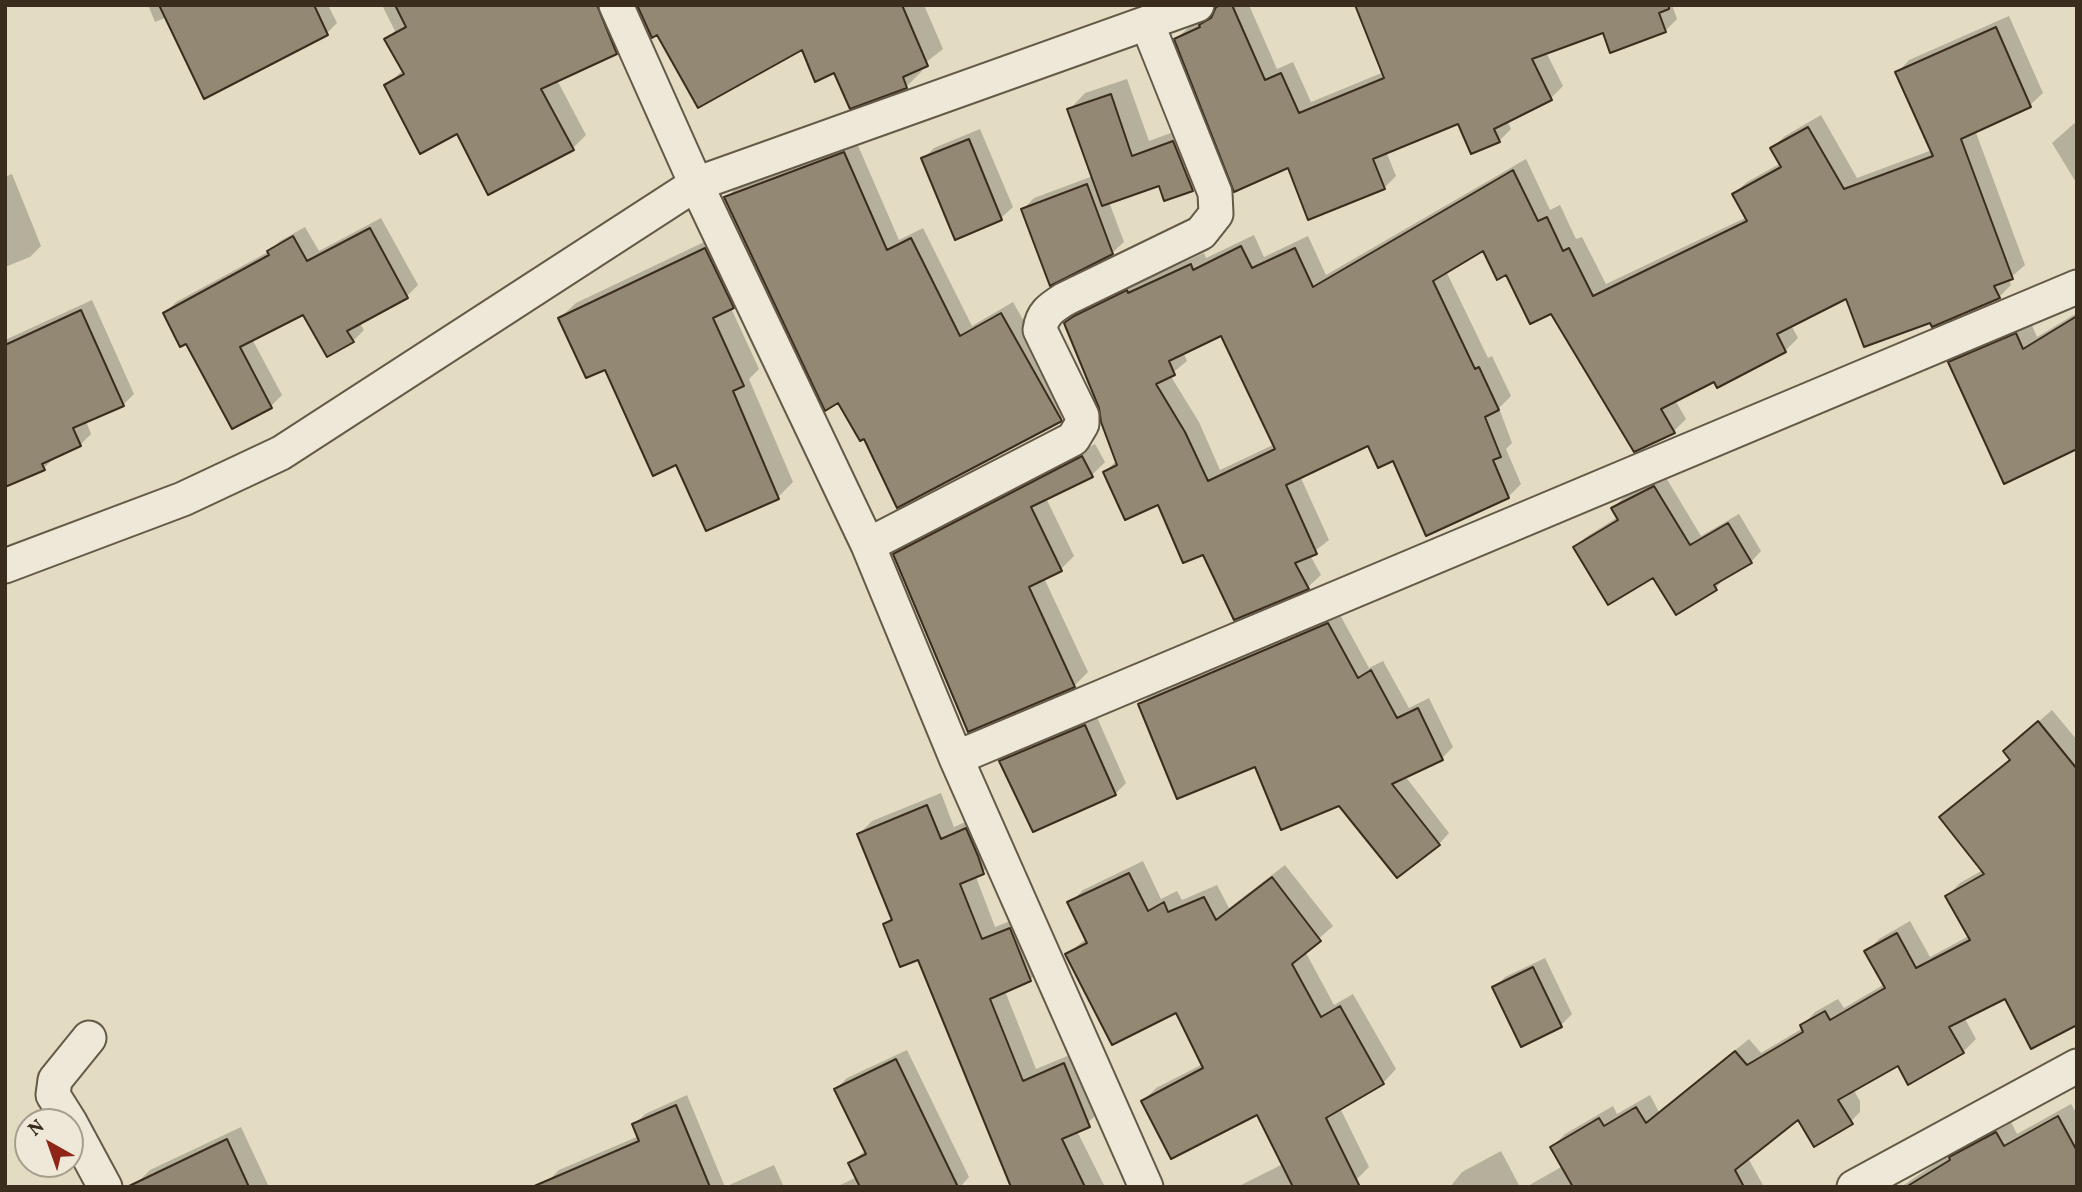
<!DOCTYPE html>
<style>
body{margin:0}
#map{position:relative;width:2082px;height:1192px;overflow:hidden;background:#e3dcc2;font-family:Vollkorn,serif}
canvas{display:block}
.frame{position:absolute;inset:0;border:7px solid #3b2d1e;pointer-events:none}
.north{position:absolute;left:14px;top:1108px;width:70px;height:70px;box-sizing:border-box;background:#ede8d7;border:2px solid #a69d8d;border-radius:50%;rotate:320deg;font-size:19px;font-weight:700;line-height:28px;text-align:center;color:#3b2d1e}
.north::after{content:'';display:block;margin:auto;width:24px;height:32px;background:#8f2418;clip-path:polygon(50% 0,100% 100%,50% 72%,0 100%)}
</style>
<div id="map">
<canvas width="2082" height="1192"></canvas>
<div class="frame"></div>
<div class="north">N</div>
</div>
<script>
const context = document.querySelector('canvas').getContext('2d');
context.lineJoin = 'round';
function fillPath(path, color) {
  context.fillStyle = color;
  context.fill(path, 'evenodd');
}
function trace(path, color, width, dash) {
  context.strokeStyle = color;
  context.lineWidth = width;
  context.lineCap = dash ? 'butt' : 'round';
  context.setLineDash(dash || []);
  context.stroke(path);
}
fillPath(new Path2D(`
 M 148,5 L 328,5 L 337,23 L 327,33 L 167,17 L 155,22 Z
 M 382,5 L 615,5 L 627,40 L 613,54 L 557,80 L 586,135 L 572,149 L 458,132 L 386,86 L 403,70 L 387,39 L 395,31 Z
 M 659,5 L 924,5 L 943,49 L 920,67 L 922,71 L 906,87 L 835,71 L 803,48 Z
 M 1221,5 L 1249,5 L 1277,69 L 1293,62 L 1311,102 L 1384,72 L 1367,5 L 1672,5 L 1677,19 L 1665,31 L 1604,31 L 1546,52 L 1563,86 L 1551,98 L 1507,120 L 1511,129 L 1499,141 L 1459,122 L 1386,151 L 1396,176 L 1384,188 L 1289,166 L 1176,39 L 1188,28 L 1207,19 Z
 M 2009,16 L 2043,93 L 2030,105 L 1975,130 L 2025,265 L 2009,279 L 2011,285 L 1999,297 L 1930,320 L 1847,297 L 1791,325 L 1798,338 L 1785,351 L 1675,400 L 1686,419 L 1674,431 L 1484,249 L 1446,271 L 1488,358 L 1492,356 L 1511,396 L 1499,408 L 1512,443 L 1506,449 L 1521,484 L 1508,497 L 1394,458 L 1369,444 L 1300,476 L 1329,540 L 1310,555 L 1321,575 L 1308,587 L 1235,618 L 1203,552 L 1159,503 L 1105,472 L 1117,460 L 1101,407 L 1066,323 L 1079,311 L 1140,279 L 1141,282 L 1204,253 L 1206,258 L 1254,235 L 1264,257 L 1308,236 L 1326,275 L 1526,159 L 1550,210 L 1560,205 L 1576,239 L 1582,237 L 1606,284 L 1747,217 L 1734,194 L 1747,182 L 1781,163 L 1772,148 L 1785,136 L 1821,115 L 1857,178 L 1932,150 L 1897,73 L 1909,60 ZM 1222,333 L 1275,444 L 1220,470 L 1199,422 L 1170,375 L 1187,361 L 1183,352 Z
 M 1127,79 L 1149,141 L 1190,126 L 1209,173 L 1192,189 L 1165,199 L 1160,183 L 1109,202 L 1124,242 L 1112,253 L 1023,209 L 1034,198 L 1093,176 L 1069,110 L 1085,93 Z
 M 2077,121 L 2077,184 L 2052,143 Z
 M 980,129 L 1013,207 L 1001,218 L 956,237 L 923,159 L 934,148 Z
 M 856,141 L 899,240 L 923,228 L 972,326 L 1013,302 L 1072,407 L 1061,419 L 865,436 L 726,198 L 738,186 Z
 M 12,174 L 41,246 L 30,257 L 5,267 L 5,177 Z
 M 381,218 L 418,285 L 407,296 L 359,322 L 364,330 L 353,341 L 304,312 L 252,339 L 282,395 L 271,406 L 187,341 L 165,313 L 176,302 L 268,252 L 280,241 L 305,227 L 319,251 Z
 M 721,234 L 748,292 L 731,308 L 759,369 L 749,379 L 793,482 L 778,497 L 677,463 L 605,367 L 560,318 L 576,303 Z
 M 92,300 L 134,394 L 123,405 L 86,421 L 91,434 L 80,445 L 55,457 L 44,468 L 5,485 L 5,340 Z
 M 2077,313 L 2077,413 L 1950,363 L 1963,349 L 2030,321 L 2037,337 Z
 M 1095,444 L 1105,462 L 1092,475 L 1046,498 L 1074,556 L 1061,569 L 1044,578 L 1088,672 L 1074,686 L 895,554 L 908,541 Z
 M 1665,476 L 1701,536 L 1739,514 L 1761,551 L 1751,562 L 1726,576 L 1716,588 L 1676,612 L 1654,576 L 1575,547 L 1586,537 L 1618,517 L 1613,508 L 1623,498 Z
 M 1339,613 L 1369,668 L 1383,661 L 1409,708 L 1429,698 L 1453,747 L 1442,758 L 1405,776 L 1449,833 L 1439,844 L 1255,765 L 1140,705 L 1151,694 Z
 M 2052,710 L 2077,740 L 2077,946 L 2005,997 L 1964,1017 L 1976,1039 L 1963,1052 L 1898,1063 L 1853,1089 L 1860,1101 L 1860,1112 L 1846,1126 L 1798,1117 L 1748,1158 L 1764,1187 L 1526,1187 L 1563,1166 L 1552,1147 L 1565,1134 L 1613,1106 L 1617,1114 L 1650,1095 L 1659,1112 L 1749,1039 L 1761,1053 L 1803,1028 L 1802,1026 L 1815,1012 L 1838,999 L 1844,1008 L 1885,984 L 1866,952 L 1879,939 L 1910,921 L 1930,957 L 1969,936 L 1947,896 L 1960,883 L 1983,870 L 1941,817 L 2011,759 L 2005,751 Z
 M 1096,715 L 1126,783 L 1115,794 L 1001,761 L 1012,750 Z
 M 941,793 L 954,827 L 979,816 L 997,860 L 976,877 L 995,927 L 1023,916 L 1043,967 L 1030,980 L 1005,991 L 1036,1069 L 1077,1052 L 1098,1114 L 1077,1131 L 1105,1187 L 1013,1187 L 919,957 L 885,924 L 893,916 L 859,834 L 872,821 Z
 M 1143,861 L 1161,899 L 1177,891 L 1182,900 L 1217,885 L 1229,908 L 1285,865 L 1333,926 L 1305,951 L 1334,1005 L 1353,994 L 1396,1069 L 1383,1083 L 1340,1108 L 1369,1167 L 1356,1180 L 1345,1187 L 1237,1187 L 1283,1164 L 1258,1113 L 1143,1101 L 1156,1088 L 1203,1064 L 1177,1011 L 1067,954 L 1087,938 L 1070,903 L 1083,890 Z
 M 1545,958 L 1572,1014 L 1561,1025 L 1522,1044 L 1494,988 L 1505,977 Z
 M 907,1050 L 969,1177 L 960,1187 L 836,1187 L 857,1177 L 850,1163 L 866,1150 L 836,1089 L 847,1078 Z
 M 687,1095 L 725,1187 L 774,1165 L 784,1187 L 551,1187 L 548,1181 L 559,1170 L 639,1136 L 634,1125 L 645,1114 Z
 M 2071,1104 L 2077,1114 L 2077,1187 L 1901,1187 L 1964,1144 L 2010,1120 L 2017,1134 Z
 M 241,1127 L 269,1187 L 138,1187 L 137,1183 L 150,1170 Z
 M 1501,1151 L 1520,1187 L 1450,1187 L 1462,1172 Z`), '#0003');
const building = new Path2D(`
 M 159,5 L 314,5 L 328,35 L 204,99 Z
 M 395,5 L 597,5 L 617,54 L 541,89 L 574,150 L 488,195 L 457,134 L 420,154 L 384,85 L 404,74 L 384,39 L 406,27 Z
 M 637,5 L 902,5 L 928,66 L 903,77 L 907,88 L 850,109 L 834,73 L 815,82 L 802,50 L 698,108 L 657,35 L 652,38 Z
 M 1221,5 L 1232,5 L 1265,80 L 1281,73 L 1299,113 L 1384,78 L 1355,5 L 1669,5 L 1669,9 L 1659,13 L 1666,32 L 1610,53 L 1603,33 L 1532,59 L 1552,100 L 1494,129 L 1500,142 L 1471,154 L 1458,124 L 1373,159 L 1385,189 L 1308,220 L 1288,168 L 1234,192 L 1174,39 L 1200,27 L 1199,25 L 1211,18 L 1216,7 Z
 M 1996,27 L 2031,107 L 1961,139 L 2013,279 L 1994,286 L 2000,298 L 1932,327 L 1930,323 L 1864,347 L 1846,299 L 1777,334 L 1786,352 L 1717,388 L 1714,382 L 1661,409 L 1675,433 L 1634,452 L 1551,314 L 1530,324 L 1506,275 L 1497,280 L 1483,251 L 1433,281 L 1475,369 L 1479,367 L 1499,410 L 1485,417 L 1501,457 L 1493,460 L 1509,498 L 1426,536 L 1393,461 L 1378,468 L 1368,446 L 1286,485 L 1317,554 L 1295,563 L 1309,589 L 1234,620 L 1203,555 L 1183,563 L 1158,505 L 1125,520 L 1103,472 L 1117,465 L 1101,422 L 1099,408 L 1064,323 L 1074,316 L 1127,290 L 1128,293 L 1191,264 L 1193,270 L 1241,246 L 1252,268 L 1295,248 L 1313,287 L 1513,170 L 1538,221 L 1547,217 L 1563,251 L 1569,248 L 1593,296 L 1747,221 L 1732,194 L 1781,167 L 1770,148 L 1808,127 L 1844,189 L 1933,156 L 1895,72 ZM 1221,336 L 1275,449 L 1208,481 L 1185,432 L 1156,384 L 1175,375 L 1169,361 Z
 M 1111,94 L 1132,156 L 1173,141 L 1193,191 L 1164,201 L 1159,186 L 1102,206 L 1067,109 Z
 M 969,139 L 1002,220 L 955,240 L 921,158 Z
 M 844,152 L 887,250 L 911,238 L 960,336 L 1001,313 L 1062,421 L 897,508 L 864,439 L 860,441 L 838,403 L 825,411 L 724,197 Z
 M 1087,184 L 1113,254 L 1050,286 L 1021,209 Z
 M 370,228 L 408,298 L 347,331 L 354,342 L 327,357 L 303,315 L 240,347 L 272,408 L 232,429 L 186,344 L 180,347 L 163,313 L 269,255 L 267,251 L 293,236 L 307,261 Z
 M 705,248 L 734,308 L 713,318 L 744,386 L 733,391 L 779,499 L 706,531 L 676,465 L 653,476 L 605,370 L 586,378 L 558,318 Z
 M 81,310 L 124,406 L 73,428 L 81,446 L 42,464 L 45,470 L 5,487 L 5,345 Z
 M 2077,316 L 2077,449 L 2004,484 L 1948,362 L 2016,333 L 2023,349 Z
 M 1082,456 L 1093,477 L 1031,507 L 1062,571 L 1029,587 L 1075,687 L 968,732 L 893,554 Z
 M 1654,486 L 1690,545 L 1728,523 L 1752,563 L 1714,585 L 1717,590 L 1676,615 L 1653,578 L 1608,605 L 1573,547 L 1618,520 L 1611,508 Z
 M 1328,623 L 1358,678 L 1371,670 L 1397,718 L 1418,708 L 1443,760 L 1392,784 L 1440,845 L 1397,878 L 1339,806 L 1281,830 L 1255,767 L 1177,799 L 1138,704 Z
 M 2038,721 L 2077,769 L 2077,1025 L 2031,1049 L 2005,999 L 1949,1027 L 1964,1053 L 1908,1085 L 1898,1066 L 1838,1100 L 1853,1124 L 1814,1147 L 1798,1120 L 1735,1170 L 1744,1187 L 1573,1187 L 1550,1147 L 1599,1118 L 1604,1126 L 1636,1107 L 1646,1123 L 1735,1051 L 1747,1065 L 1803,1032 L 1800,1025 L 1825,1011 L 1830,1020 L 1885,988 L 1864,951 L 1897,933 L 1916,968 L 1970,940 L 1945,896 L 1984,874 L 1939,817 L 2010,760 L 2003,751 Z
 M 1085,725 L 1116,795 L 1033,832 L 999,761 Z
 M 927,805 L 941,839 L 966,828 L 978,856 L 984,874 L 960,884 L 982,939 L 1010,928 L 1031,981 L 990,999 L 1023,1081 L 1064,1063 L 1090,1127 L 1062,1139 L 1085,1187 L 1011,1187 L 918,960 L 900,967 L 883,924 L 892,920 L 857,834 Z
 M 1129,873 L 1148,911 L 1164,902 L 1168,912 L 1204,897 L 1216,920 L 1272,877 L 1321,941 L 1292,964 L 1321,1017 L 1340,1006 L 1384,1084 L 1326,1118 L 1360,1187 L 1293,1187 L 1257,1115 L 1171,1159 L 1141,1101 L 1203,1068 L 1176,1013 L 1112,1045 L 1065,954 L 1087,943 L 1067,902 Z
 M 1533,967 L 1562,1027 L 1521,1047 L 1492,987 Z
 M 896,1059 L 958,1187 L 860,1187 L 848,1163 L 866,1154 L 834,1089 Z
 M 676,1105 L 710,1187 L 532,1187 L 639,1141 L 632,1124 Z
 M 2058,1116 L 2077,1151 L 2077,1187 L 1906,1187 L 1950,1160 L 1949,1157 L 1996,1132 L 2004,1146 Z
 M 227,1139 L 249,1187 L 127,1187 Z`);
fillPath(building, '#928873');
trace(building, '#3b2d1e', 2);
const minor = new Path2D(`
 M 616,5 L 696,184 L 868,545 L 956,758 L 1146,1187
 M 868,545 L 1073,439 L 1082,424 L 1082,416 L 1040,330 C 1042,313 1051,308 1065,299 L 1201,233 L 1216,214 L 1215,193 L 1147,23
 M 5,566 L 183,499 L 281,453 L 696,184 L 1197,5
 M 956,758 L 2077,287
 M 70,1122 L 53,1095 L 55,1080 L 89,1038
 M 70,1122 L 105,1187
 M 1854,1187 L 2077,1066`);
trace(minor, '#655947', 37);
trace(minor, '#ede8d7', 33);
</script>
